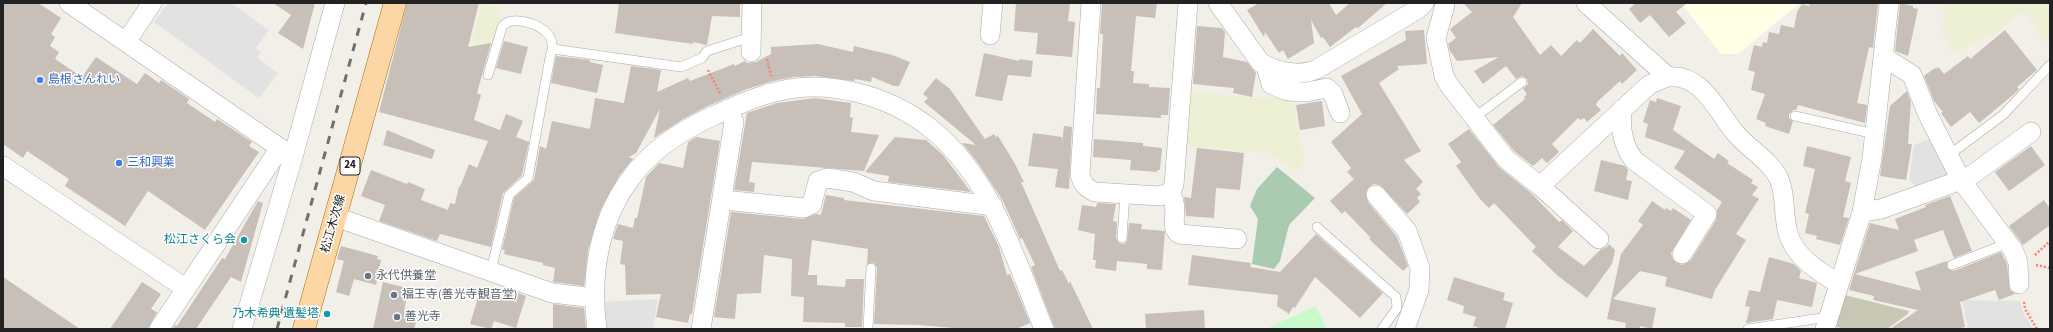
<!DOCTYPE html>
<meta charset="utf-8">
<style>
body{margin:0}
#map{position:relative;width:2053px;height:332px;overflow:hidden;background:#f2efe9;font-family:"Source Sans 3",sans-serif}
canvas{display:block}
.frame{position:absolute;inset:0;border:4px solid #222;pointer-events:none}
</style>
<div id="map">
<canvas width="2053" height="332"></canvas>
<div class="frame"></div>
</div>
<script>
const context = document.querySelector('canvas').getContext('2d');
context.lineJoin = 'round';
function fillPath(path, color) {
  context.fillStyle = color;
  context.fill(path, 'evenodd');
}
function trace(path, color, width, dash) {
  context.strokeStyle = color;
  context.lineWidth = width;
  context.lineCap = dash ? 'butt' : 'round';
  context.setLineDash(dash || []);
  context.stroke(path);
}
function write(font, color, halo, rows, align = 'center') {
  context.font = font + ' "Source Sans 3","Noto Sans JP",sans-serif';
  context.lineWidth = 3;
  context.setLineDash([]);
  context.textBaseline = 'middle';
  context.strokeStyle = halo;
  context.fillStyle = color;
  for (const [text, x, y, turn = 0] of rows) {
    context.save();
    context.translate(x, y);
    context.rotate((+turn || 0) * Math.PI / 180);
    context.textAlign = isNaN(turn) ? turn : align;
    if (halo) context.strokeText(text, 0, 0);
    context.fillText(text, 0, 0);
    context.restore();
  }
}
fillPath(new Path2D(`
 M 1681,3 L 1800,3 L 1738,54 L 1721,54 Z`), '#ffffe5');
fillPath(new Path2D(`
 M 1841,294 L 1909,311 L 1908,314 L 1887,329 L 1845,329 L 1833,326 Z`), '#c7c7b4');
fillPath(new Path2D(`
 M 482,3 L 502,7 L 487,65 L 477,63 L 472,42 Z
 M 1945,3 L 2050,3 L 2050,48 L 2026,15 L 2018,13 L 1998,32 L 1957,52 L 1951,51 L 1942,30 Z
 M 1189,91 L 1254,98 L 1293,97 L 1304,162 L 1295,172 L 1270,153 L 1185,146 Z`), '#eef0d5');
fillPath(new Path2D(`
 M 1277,167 L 1315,198 L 1289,225 L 1280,261 L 1274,269 L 1252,264 L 1258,219 L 1250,206 L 1257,189 Z`), '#aacbaf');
fillPath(new Path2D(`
 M 1315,306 L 1327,329 L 1266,329 Z`), '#c8facc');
fillPath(new Path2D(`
 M 168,3 L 231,3 L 269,30 L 256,48 L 261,52 L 257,58 L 278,73 L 259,98 L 154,22 Z
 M 1934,137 L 1950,176 L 1918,188 L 1909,180 L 1914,145 Z
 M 658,299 L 653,329 L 604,329 L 600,302 Z
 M 1962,300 L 2020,301 L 2023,313 L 2034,329 L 1968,329 Z`), '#e2e2e2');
fillPath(new Path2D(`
 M 3,3 L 38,3 L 61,18 L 51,34 L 55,37 L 50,46 L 59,52 L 55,59 L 82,77 L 96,57 L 137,84 L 145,73 L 159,83 L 161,80 L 189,99 L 187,103 L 215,122 L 217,119 L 252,142 L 249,146 L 259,152 L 205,230 L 148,191 L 125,226 L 65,186 L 69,179 L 27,151 L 23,158 L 3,144 Z
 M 273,3 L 315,3 L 303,49 L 278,33 L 291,15 Z
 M 407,3 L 479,3 L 468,47 L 491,43 L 477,93 L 481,95 L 474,120 L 500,130 L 506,114 L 523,121 L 516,137 L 529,142 L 522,175 L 503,193 L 491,247 L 440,234 L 437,241 L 379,221 L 385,205 L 361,196 L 371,170 L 407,184 L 408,182 L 425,189 L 421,200 L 448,210 L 450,203 L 455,204 L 459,186 L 460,187 L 469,164 L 477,168 L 488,141 L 379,112 Z
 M 619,3 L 740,3 L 740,17 L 712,16 L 707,45 L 693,42 L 693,44 L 615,33 Z
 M 1016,3 L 1070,3 L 1068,21 L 1075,22 L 1072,57 L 1036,54 L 1038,33 L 1014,31 Z
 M 1102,3 L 1157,3 L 1155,18 L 1136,16 L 1131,71 L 1134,71 L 1133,83 L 1149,84 L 1149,87 L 1170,88 L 1168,115 L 1161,115 L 1161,118 L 1096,114 L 1097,88 L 1100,88 L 1103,34 L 1100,34 Z
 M 1259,3 L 1329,3 L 1336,15 L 1350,3 L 1387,3 L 1358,28 L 1356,27 L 1330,47 L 1323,37 L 1321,38 L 1311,20 L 1314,43 L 1288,59 L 1283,50 L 1279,53 L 1265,32 L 1264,37 L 1247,10 Z
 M 1463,3 L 1522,3 L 1513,17 L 1540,55 L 1551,45 L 1561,56 L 1577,40 L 1580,43 L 1593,29 L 1620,56 L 1622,53 L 1637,70 L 1622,84 L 1620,81 L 1597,102 L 1596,105 L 1601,110 L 1587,122 L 1584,118 L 1580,120 L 1578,118 L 1552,144 L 1559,152 L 1547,163 L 1542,158 L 1533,166 L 1514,151 L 1493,125 L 1525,99 L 1524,97 L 1527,94 L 1523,89 L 1528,84 L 1527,79 L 1522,76 L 1516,79 L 1506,66 L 1483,84 L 1474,71 L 1499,57 L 1457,61 L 1450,51 L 1448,44 L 1456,38 L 1450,29 L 1472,12 Z
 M 1636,3 L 1687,3 L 1676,12 L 1686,23 L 1669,37 L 1650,15 L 1640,23 L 1629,9 Z
 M 1810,3 L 1878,3 L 1873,48 L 1869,47 L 1857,103 L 1867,105 L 1865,123 L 1798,105 L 1796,110 L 1793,110 L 1789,114 L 1789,118 L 1793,121 L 1789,134 L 1765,126 L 1766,123 L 1756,119 L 1765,94 L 1751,90 L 1755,72 L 1748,70 L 1754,45 L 1762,47 L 1763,42 L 1767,43 L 1769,32 L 1779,34 L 1781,25 L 1794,28 L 1797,12 L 1802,4 L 1809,6 Z
 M 1900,3 L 1913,6 L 1913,8 L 1918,9 L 1908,56 L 1895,51 Z
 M 1197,26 L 1222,28 L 1225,32 L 1223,57 L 1247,62 L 1256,73 L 1252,97 L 1233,93 L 1234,88 L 1193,84 Z
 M 1424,30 L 1427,64 L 1397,66 L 1399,69 L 1379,83 L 1421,151 L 1404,160 L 1423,182 L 1416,189 L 1421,194 L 1417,198 L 1420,202 L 1407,214 L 1380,185 L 1374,184 L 1369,187 L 1366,192 L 1368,202 L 1397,237 L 1408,266 L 1403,271 L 1369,239 L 1371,238 L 1345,211 L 1342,214 L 1330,201 L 1354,179 L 1347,172 L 1351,168 L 1331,142 L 1362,114 L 1341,76 L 1406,40 L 1405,31 Z
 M 2005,30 L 2037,70 L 2017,87 L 2019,89 L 2013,95 L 1979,123 L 1970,112 L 1951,127 L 1941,113 L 1943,112 L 1934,101 L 1924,76 L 1935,68 L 1936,69 L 1938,67 L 1944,74 L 1968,56 L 1970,59 Z
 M 504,41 L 528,47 L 521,74 L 496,68 Z
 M 818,44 L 853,52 L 854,46 L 892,55 L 910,62 L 899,86 L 894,86 L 872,77 L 871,82 L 855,79 L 854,81 L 816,76 L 794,77 L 773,81 L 747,89 L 708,106 L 683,119 L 654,138 L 660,109 L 636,153 L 629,157 L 633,159 L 619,176 L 600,211 L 588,250 L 584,286 L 553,282 L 555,268 L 543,265 L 543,263 L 504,254 L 505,250 L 502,250 L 514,198 L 534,180 L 540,146 L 546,149 L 552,121 L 590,129 L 595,98 L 624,103 L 631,66 L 661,70 L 657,92 L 688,78 L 690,81 L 734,64 L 735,66 L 745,61 L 747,63 L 756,62 L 771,54 L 771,47 Z
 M 984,53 L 1019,61 L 1019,59 L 1033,61 L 1031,77 L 1008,75 L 1002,101 L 975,96 Z
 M 556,56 L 590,60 L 590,62 L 603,65 L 597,93 L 551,83 Z
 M 936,78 L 950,89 L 985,139 L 994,134 L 996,137 L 998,136 L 1014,162 L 1024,182 L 1021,182 L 1060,271 L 1062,270 L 1069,284 L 1070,281 L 1093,329 L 1055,329 L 1031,267 L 1035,265 L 1022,238 L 1020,239 L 1003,201 L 995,189 L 978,163 L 962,143 L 976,145 L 924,102 L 928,98 L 923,94 Z
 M 1907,91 L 1911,102 L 1908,144 L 1912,144 L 1906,180 L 1880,176 L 1890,106 Z
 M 815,98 L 851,103 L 850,117 L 853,118 L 851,132 L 879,135 L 864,171 L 752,162 L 749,182 L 755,183 L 754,192 L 734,190 L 747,113 L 777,103 Z
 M 1657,98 L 1681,106 L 1673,130 L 1714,159 L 1718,153 L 1729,161 L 1727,163 L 1753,180 L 1751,183 L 1758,187 L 1752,195 L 1759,199 L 1736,234 L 1746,240 L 1715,290 L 1712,299 L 1665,286 L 1667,277 L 1640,271 L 1613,299 L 1656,308 L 1652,329 L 1640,326 L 1640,329 L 1625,329 L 1626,323 L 1607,319 L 1621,254 L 1643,225 L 1638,221 L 1652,201 L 1665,210 L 1666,208 L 1671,211 L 1673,208 L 1691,220 L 1671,253 L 1673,259 L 1677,263 L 1682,265 L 1691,260 L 1716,220 L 1717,210 L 1722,202 L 1674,168 L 1685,151 L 1645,137 L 1648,124 L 1643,122 L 1650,100 L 1656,102 Z
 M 1322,101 L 1325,126 L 1300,130 L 1296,105 Z
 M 1064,126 L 1072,127 L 1069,189 L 1055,187 L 1058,169 L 1028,166 L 1033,133 L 1062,137 L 1062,143 Z
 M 1469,129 L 1499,167 L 1531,193 L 1559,222 L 1562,220 L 1573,231 L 1558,247 L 1584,266 L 1600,250 L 1607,247 L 1609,244 L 1615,250 L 1612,264 L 1587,298 L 1558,276 L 1532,251 L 1536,247 L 1516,226 L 1494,203 L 1489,208 L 1480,199 L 1456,166 L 1461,162 L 1448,144 Z
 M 387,130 L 435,150 L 432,159 L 383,145 Z
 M 696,137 L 720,141 L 692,314 L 690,314 L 688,323 L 656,317 L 661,294 L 626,295 L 625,265 L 620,264 L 623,241 L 613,239 L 618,224 L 633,228 L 635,218 L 637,218 L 646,177 L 659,163 L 683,168 L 688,142 Z
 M 895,137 L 926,140 L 943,155 L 971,192 L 888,182 L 889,176 L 865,172 Z
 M 1094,139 L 1143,143 L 1143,146 L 1162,148 L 1160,170 L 1157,170 L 1157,172 L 1130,170 L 1131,160 L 1093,157 Z
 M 1807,146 L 1851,157 L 1845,181 L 1851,183 L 1843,217 L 1849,218 L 1840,245 L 1816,239 L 1817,236 L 1805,233 L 1809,214 L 1805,213 L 1815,169 L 1803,166 Z
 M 2031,146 L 2045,165 L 2009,191 L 1995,172 Z
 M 1197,148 L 1244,153 L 1240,190 L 1216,188 L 1214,218 L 1186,216 L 1184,197 L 1191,198 Z
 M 1601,160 L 1625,166 L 1628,170 L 1626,180 L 1632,181 L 1628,200 L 1594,191 Z
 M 826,195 L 844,198 L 844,200 L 984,216 L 999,247 L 1007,275 L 1010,274 L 1030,323 L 1016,329 L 964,329 L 919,325 L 874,324 L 877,268 L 874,263 L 867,264 L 868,249 L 812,240 L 808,275 L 817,275 L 817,285 L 845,287 L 846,279 L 864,279 L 862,327 L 845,327 L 845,323 L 803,322 L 804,297 L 791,296 L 792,259 L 764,255 L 761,293 L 737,294 L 735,319 L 714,317 L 731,212 L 803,219 L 816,214 L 821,215 Z
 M 1950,196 L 1972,251 L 1954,258 L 1943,230 L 1914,240 L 1918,251 L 1855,274 L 1921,291 L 1915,272 L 1947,261 L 1947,268 L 1954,271 L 2001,252 L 2007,264 L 2010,290 L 2015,294 L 1999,300 L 1995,290 L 1960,302 L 1965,327 L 1955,329 L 1890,329 L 1918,310 L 1873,300 L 1874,296 L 1849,290 L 1870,223 L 1899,230 L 1895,219 L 1926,207 L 1925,205 Z
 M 2044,200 L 2050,209 L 2050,225 L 2023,245 L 2009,226 Z
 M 258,201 L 263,203 L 241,282 L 231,277 L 196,329 L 172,329 L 175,325 L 177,326 L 222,258 L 225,259 Z
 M 1097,203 L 1116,204 L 1113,221 L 1117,222 L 1116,238 L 1119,243 L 1124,244 L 1127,241 L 1129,223 L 1142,224 L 1141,229 L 1165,231 L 1162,270 L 1147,269 L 1147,264 L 1117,261 L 1116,271 L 1095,268 L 1096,260 L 1093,260 L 1095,234 L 1078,230 L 1082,205 L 1096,207 Z
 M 1316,234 L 1383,293 L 1360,318 L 1315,277 L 1295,308 L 1293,307 L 1289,314 L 1277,306 L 1278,295 L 1188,285 L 1192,255 L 1251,263 L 1250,267 L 1280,272 Z
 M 341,246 L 378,256 L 377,259 L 381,260 L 376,285 L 354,279 L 349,296 L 336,292 L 344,261 L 337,259 Z
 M 1769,257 L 1794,264 L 1801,271 L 1799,278 L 1817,283 L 1812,307 L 1777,300 L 1773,319 L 1746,323 L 1750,307 L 1745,306 L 1749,290 L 1760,292 Z
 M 3,277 L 80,329 L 3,329 Z
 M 1454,277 L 1505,293 L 1503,300 L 1513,303 L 1505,329 L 1483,329 L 1473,326 L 1476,317 L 1463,313 L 1464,306 L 1447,300 Z
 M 142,282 L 161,294 L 151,309 L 157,312 L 148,329 L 110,329 Z
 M 383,282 L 407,288 L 406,291 L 408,291 L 404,311 L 418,315 L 414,329 L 373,329 Z
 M 510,290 L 526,296 L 516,328 L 494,321 L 491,329 L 470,324 L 480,291 L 507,299 Z
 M 553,304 L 584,308 L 586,329 L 553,329 Z
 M 1204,310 L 1205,329 L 1146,329 L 1145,314 Z`), '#c7bfb8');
const lane = new Path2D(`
 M 488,75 L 502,27 C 511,14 539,24 548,34 C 552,38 552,44 553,49
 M 1795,116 L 1875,134
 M 1474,118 L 1522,82
 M 1949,155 L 2003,115 L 2050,65
 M 1317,227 L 1396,297 L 1397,308 L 1382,329
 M 1122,238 L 1125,194
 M 1952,265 L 2008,243
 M 491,271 L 509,195 L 528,178 L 551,52 L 553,49 L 681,67 L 702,58 L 707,51 L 751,37
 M 868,329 L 871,268
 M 1748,329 L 1828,317`);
const street = new Path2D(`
 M 69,3 L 293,157
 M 1091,3 L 1080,175 C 1083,185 1086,188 1095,192 L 1159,196 L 1170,193 L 1174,185 L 1188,3
 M 1218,3 L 1260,62 C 1275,72 1300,77 1317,69 L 1418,9 L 1424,3
 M 1444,3 L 1445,5 L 1436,38 L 1444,76 L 1449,85 L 1506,159 L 1540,186 L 1599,239
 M 1586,3 L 1668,77
 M 990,35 L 993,3
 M 126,42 L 152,3
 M 751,52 L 752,3
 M 1884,57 L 1912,75 L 1928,115 L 1961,180 L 1969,177 L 2031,132
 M 1266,66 L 1271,84 L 1284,90 L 1297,92 L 1306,92 L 1327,88 L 1333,94 L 1340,113
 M 1622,109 C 1620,128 1622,146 1635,161 L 1707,214 L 1682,254
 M 3,166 L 185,288
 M 1540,186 L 1649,85 C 1655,82 1663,78 1669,77 C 1704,74 1718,114 1737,135 C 1750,150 1771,161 1779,179 C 1784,190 1784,203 1785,215 C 1786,221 1786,227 1788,233 C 1794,256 1819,272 1838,283
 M 1170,193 C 1181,209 1168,225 1179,234 L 1237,239
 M 1376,195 L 1407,231 L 1420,268 L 1419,290 L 1405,329
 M 723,200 L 804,208 L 812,204 L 818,181 L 827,178 L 853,182 L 874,191 L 993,206
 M 1862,212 L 1881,209 L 1961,180 L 2013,250 L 2018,262 L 2019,284
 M 336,217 L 552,293 L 594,298
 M 159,329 L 280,148
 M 242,329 L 293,157 L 335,3
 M 597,329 C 590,279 598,224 628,182 C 649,151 680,131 713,116 C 733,107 754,97 775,92 C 827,78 888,95 930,128 C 992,177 1015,259 1044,329
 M 701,329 L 734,122 L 728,109
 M 1825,329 L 1862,212 L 1872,158 L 1889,3`);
const primary = new Path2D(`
 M 304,329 L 395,3`);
trace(lane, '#a9a9a9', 10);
trace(street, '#a9a9a9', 20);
trace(primary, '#a06b00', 23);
trace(new Path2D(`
 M 767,59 L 771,76
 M 708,70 L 720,93
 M 2035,255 L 2050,241
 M 2036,265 L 2050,268
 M 2024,302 L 2025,309 L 2037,329`), '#fa8072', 2.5, [2, 2]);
trace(lane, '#fff', 9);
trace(street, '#fff', 19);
trace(primary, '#fcd6a4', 22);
trace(new Path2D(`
 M 277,329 L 366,3`), '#707070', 3, [8, 8]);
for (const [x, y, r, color] of [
 [40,80,4,"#3f7fe0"],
 [119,163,4,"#3f7fe0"],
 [244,240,4,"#0f9aa8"],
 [368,276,4,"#6b7280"],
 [394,295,4,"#6b7280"],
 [327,314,4,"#0f9aa8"],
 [397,317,4,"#6b7280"]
]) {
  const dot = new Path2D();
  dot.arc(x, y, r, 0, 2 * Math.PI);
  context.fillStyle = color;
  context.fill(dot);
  trace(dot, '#fff', 1.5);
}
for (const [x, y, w] of [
 [350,166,20]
]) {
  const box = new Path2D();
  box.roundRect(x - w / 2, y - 9, w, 18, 3);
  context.fillStyle = '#fff';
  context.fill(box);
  trace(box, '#222', 1);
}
write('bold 11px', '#222', null, [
 ["24",350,166]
]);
write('12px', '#366cbe', '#fff', [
 ["島根さんれい",48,80],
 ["三和興業",127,163]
], 'left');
write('12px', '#222', '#fff', [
 ["松江木次線",334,224,-74]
]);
write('12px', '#0d838f', '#fff', [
 ["松江さくら会",236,240],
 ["乃木希典 遺髪塔",319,314]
], 'right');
write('12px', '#5b616d', '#fff', [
 ["永代供養堂",376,276],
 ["福王寺(善光寺観音堂)",402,295],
 ["善光寺",405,317]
], 'left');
</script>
